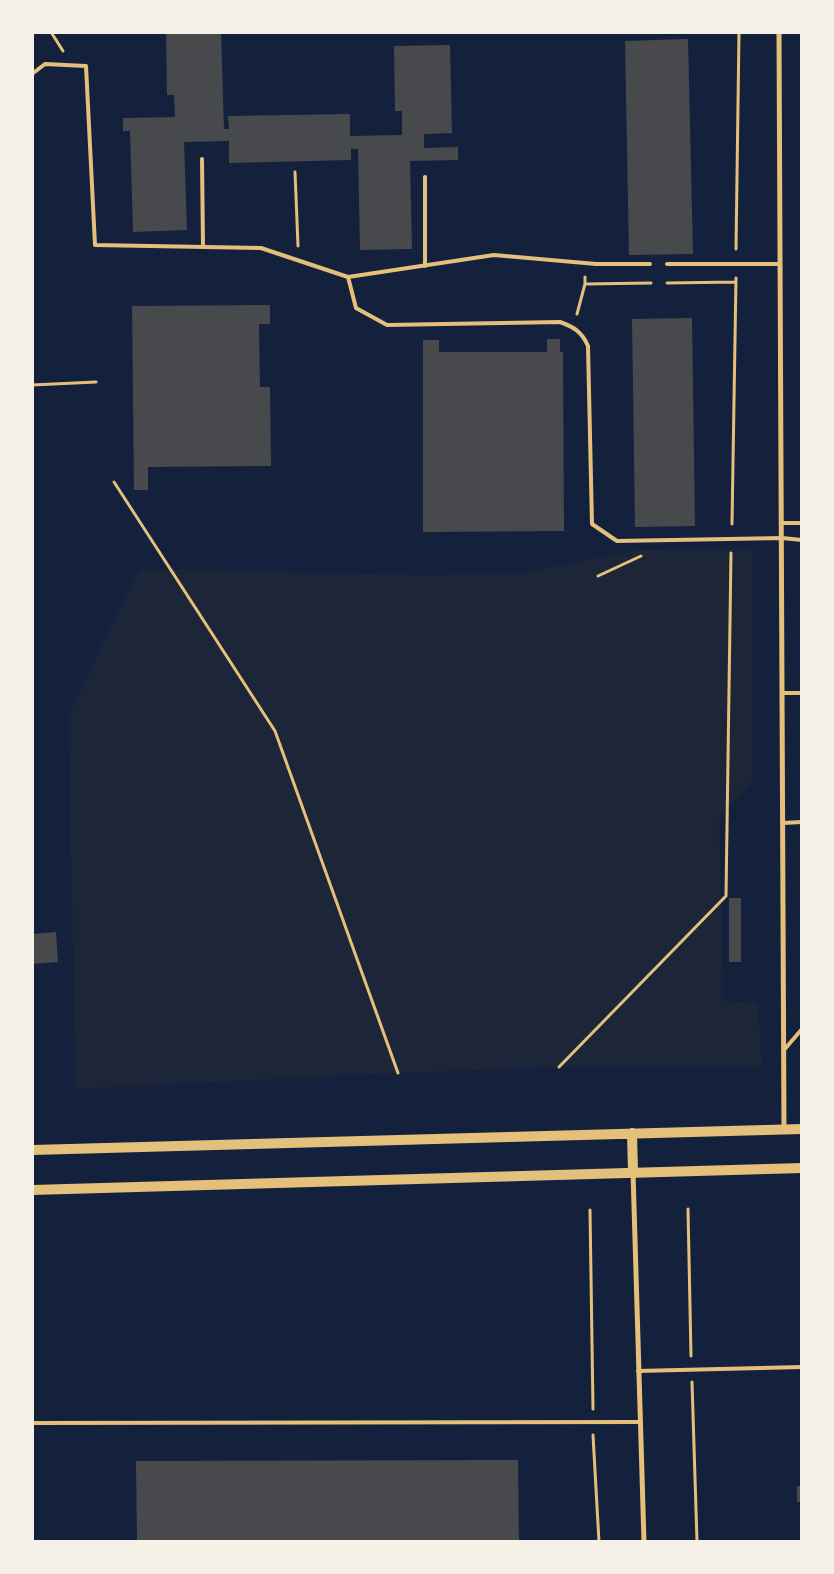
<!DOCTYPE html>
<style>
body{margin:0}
#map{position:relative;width:834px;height:1574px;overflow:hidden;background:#14213d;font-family:Ubuntu,sans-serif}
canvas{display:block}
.frame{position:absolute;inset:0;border:34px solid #f6f1e7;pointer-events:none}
</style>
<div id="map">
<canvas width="834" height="1574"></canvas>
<div class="frame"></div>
</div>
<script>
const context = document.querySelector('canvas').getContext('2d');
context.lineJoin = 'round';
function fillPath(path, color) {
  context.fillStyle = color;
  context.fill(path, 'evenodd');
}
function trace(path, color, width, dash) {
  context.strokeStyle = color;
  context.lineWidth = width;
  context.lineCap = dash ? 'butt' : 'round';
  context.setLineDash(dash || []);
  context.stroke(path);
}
fillPath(new Path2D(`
 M 752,549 L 753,780 L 719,817 L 724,1001 L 758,1003 L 762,1067 L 559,1067 L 398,1073 L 76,1089 L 68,716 L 139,569 L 422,575 L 517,574 L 636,550 Z`), '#1d2539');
fillPath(new Path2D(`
 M 166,32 L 221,32 L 224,129 L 229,129 L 228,116 L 350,114 L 350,136 L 402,135 L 402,111 L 395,111 L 394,46 L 450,45 L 452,133 L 424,134 L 424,148 L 458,147 L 458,160 L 410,161 L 412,249 L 360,250 L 358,149 L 351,149 L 351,160 L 229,163 L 229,141 L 184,142 L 187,230 L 133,232 L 130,131 L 123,131 L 123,118 L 175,117 L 174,95 L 167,95 Z
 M 688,39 L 693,254 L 629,255 L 625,41 Z
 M 270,305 L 270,324 L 259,324 L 260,387 L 270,387 L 271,466 L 148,467 L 148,490 L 134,490 L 132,306 Z
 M 692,318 L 695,526 L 635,527 L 632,319 Z
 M 547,339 L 560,339 L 560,352 L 563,352 L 564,531 L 423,532 L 423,340 L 439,340 L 439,352 L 547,352 Z
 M 729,898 L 741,898 L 741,962 L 729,962 Z
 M 56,932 L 58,962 L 32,964 L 32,934 Z
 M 518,1460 L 519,1542 L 137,1542 L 136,1461 Z
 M 797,1486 L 802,1486 L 802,1502 L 797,1502 Z`), '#48494c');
trace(new Path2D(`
 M 51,32 L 63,51
 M 295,172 L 298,246
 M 736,249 L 739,32
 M 585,277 L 585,284 L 651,283
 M 667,283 L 736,282
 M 577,314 L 585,284
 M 32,385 L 96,382
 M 114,482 L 275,731 L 398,1073
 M 732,524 L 736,278
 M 598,576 L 641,556
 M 559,1067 L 726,896 L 731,553
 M 688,1209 L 691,1356
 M 590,1210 L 593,1409
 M 692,1382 L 697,1542
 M 593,1435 L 599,1542`), '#e5c07b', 3);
trace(new Path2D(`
 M 32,74 L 45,64 L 86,66 L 95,245 L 261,248 L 348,277 L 494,255 L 596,264 L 650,264
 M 202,159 L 203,247
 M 667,264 L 780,264
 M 425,266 L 425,177
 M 348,277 L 356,308 L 387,325 L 560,322 C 574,327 582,332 588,346 L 592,524 L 617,541 L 782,538 L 802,540
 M 781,523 L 802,523
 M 782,693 L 802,693
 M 783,823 L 802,822
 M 784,1050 L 802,1029
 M 638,1371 L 802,1367
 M 32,1423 L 639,1422`), '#e5c07b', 4);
trace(new Path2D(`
 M 779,32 L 784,1129
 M 633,1172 L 644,1542`), '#e5c07b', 5);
trace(new Path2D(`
 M 632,1133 L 633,1172
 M 32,1150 L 802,1129
 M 32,1190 L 802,1168`), '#e5c07b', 10);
</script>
